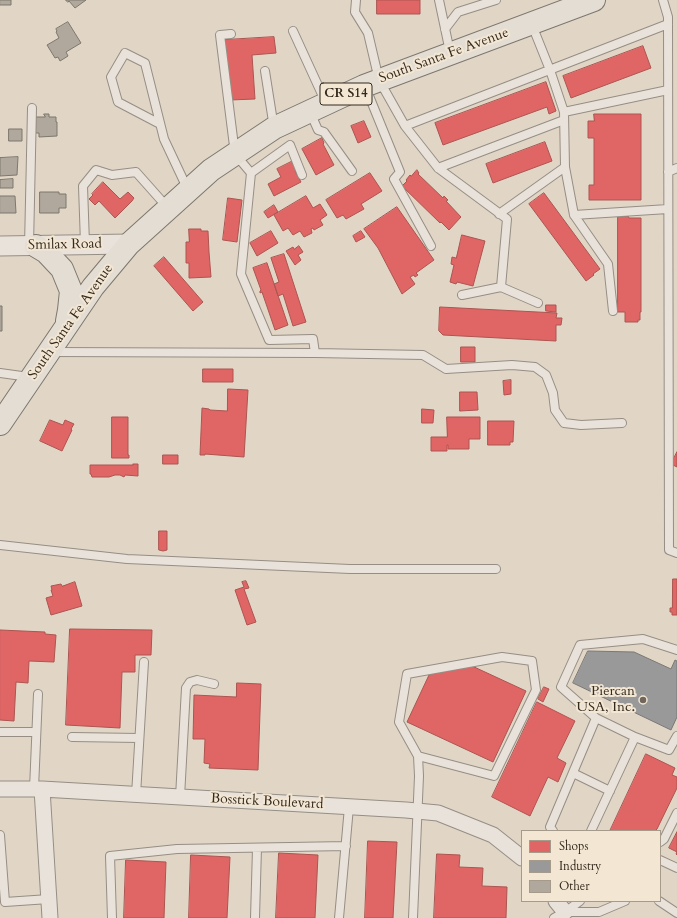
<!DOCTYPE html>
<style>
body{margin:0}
#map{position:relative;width:677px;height:918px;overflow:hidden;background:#e1d6c6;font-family:Cardo,serif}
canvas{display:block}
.legend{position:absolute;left:521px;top:830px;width:140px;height:72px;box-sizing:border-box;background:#f3e6d3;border:1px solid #a69b8b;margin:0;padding:5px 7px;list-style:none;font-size:12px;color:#332a1e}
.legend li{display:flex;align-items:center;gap:8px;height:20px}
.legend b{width:20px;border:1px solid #a69b8b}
</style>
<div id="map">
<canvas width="677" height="918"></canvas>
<ul class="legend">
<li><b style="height:11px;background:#e06666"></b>Shops</li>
<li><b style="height:11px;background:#999"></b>Industry</li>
<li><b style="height:11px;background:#b0a89d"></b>Other</li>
</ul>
</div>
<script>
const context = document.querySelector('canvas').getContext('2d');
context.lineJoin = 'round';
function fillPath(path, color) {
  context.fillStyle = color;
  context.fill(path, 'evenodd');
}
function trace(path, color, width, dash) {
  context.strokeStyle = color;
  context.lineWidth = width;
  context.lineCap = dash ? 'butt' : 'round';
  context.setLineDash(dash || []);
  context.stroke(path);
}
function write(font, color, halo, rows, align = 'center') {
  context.font = font + ' Cardo,serif';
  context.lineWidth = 4;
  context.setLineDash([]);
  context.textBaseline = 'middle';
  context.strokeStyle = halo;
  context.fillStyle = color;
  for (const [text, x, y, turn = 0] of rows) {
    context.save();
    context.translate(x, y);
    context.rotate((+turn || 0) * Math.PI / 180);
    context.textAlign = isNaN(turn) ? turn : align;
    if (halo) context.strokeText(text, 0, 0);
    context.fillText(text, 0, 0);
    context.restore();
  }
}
const shops = new Path2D(`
 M 377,0 L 420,0 L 420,14 L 377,14 Z
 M 274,37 L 276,53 L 252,55 L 255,99 L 230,100 L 225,40 Z
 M 643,46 L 651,68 L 571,98 L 563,76 Z
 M 546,82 L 556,111 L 549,114 L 547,107 L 443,145 L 435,123 Z
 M 594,114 L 641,114 L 641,200 L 589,200 L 589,185 L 594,185 L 594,138 L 588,138 L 588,121 L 594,121 Z
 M 364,121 L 371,137 L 358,143 L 351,126 Z
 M 322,138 L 324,143 L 323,144 L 334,165 L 316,175 L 302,149 Z
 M 545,142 L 552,161 L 493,183 L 486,164 Z
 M 293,161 L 297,170 L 295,171 L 301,182 L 274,196 L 268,184 L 281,177 L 277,169 Z
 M 417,170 L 419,173 L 418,174 L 443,198 L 444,196 L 448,200 L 446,201 L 461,217 L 449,230 L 441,222 L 440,223 L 402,186 L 407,181 L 406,180 L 410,175 L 411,176 Z
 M 370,173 L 382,191 L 361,204 L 364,209 L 346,219 L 343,215 L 337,218 L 326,200 Z
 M 103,182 L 120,199 L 128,192 L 134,198 L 132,201 L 115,218 L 99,201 L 95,205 L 89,199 L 93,195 L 92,194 Z
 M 544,193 L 600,269 L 593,274 L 594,275 L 586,281 L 529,204 Z
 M 306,196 L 313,208 L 320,204 L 327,215 L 320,220 L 323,225 L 314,230 L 313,228 L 311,229 L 312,233 L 304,237 L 300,231 L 293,235 L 288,228 L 283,231 L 274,215 Z
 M 228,198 L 242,200 L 237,242 L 223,240 Z
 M 274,205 L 278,212 L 268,218 L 264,212 Z
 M 397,207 L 434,260 L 416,273 L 418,275 L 415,277 L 414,275 L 410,277 L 415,284 L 402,294 L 378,248 L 364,229 Z
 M 618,216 L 628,216 L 629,218 L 641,218 L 641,312 L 640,312 L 640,320 L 638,320 L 638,322 L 625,322 L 625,312 L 618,312 Z
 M 189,229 L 201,229 L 201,231 L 208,231 L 209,252 L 211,277 L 189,278 L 189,263 L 186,263 L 186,242 L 189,242 Z
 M 271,231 L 278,243 L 257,256 L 250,243 Z
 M 361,231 L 365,237 L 356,242 L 353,236 Z
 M 462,235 L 485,241 L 473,286 L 457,282 L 456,284 L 450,282 L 454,265 L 451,264 L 452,257 L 456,258 Z
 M 299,246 L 303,252 L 298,255 L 301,260 L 295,265 L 286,251 L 293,247 L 294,249 Z
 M 284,254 L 306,322 L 293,326 L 283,294 L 278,296 L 274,284 L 279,282 L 271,258 Z
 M 164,257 L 203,302 L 193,311 L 154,266 Z
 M 267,263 L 288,325 L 275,330 L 262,292 L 260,293 L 260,291 L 261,290 L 253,268 Z
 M 546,305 L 556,305 L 556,312 L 546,311 Z
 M 440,307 L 557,313 L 556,318 L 562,318 L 561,325 L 556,325 L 556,341 L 443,335 L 439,331 Z
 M 461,347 L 475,347 L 475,362 L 461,362 Z
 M 203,369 L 233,369 L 233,382 L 203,382 Z
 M 511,380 L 511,394 L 504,395 L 503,381 Z
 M 228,389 L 248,390 L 244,457 L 205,454 L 205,455 L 200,455 L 202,408 L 209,409 L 210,410 L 227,411 Z
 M 460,392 L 477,392 L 478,410 L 460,411 Z
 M 422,409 L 434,410 L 433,423 L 422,423 Z
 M 112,417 L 128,417 L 128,455 L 129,455 L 129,458 L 112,458 Z
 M 447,417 L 480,417 L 480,439 L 469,439 L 469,449 L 448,449 L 448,445 L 447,445 L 447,451 L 431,451 L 431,437 L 447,437 Z
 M 50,420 L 63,425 L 65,420 L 74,424 L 71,429 L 72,430 L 62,451 L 40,441 Z
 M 488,421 L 514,421 L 513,442 L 510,442 L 510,445 L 488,445 Z
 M 677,452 L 677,467 L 671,464 Z
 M 163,455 L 178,455 L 178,464 L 163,464 Z
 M 133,464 L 138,464 L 138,476 L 125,475 L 124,477 L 120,475 L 115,475 L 109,477 L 92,477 L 91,474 L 90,474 L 90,465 L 133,465 Z
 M 159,531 L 167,531 L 167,550 L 163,551 L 159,550 Z
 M 673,579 L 677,579 L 677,615 L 672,615 L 672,612 L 670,612 L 670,608 L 672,608 Z
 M 246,581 L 249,588 L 244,589 L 256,622 L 247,625 L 235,590 L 244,587 L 242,582 Z
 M 75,582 L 82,606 L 51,615 L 46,598 L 53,596 L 51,590 L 52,590 L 51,586 L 61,584 L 62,586 Z
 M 70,629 L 152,630 L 151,655 L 135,655 L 135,672 L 122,672 L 120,728 L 66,725 Z
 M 0,630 L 45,632 L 45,634 L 56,635 L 54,662 L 29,661 L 28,683 L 16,682 L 14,721 L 0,720 Z
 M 472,666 L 526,691 L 493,762 L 407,722 L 429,675 Z
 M 237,683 L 261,684 L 258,770 L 209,768 L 210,764 L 204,763 L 205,739 L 193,739 L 194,695 L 236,697 Z
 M 544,687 L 549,689 L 543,702 L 538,699 Z
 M 537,702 L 575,721 L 557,758 L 566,763 L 558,782 L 548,777 L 530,816 L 492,797 Z
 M 646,754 L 675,768 L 672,775 L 677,777 L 677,788 L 657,829 L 655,831 L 610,831 Z
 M 677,832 L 677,855 L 676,854 L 677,852 L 669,848 Z
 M 368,841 L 397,842 L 393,918 L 365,918 Z
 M 279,853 L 318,855 L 315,918 L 276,918 Z
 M 437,854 L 460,855 L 459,867 L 483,868 L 482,886 L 507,887 L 506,918 L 434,918 Z
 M 191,855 L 230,857 L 227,918 L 189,918 Z
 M 126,860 L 166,862 L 164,918 L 124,918 Z`);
fillPath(shops, '#e06666');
trace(shops, '#ac5450', 1);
const industry = new Path2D(`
 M 588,651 L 634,652 L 671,669 L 675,660 L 677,661 L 677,717 L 671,730 L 573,683 Z`);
fillPath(industry, '#999');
trace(industry, '#7a7874', 1);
const building = new Path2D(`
 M 0,0 L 11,0 L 11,5 L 0,5 Z
 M 66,0 L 86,0 L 75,8 L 69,1 L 68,2 Z
 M 68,22 L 81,43 L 66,52 L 68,56 L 60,61 L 58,57 L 55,58 L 47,45 L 59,38 L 56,32 L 57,31 L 56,29 Z
 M 44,114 L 49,114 L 49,117 L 56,117 L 56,122 L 57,122 L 57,136 L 39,137 L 39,133 L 33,133 L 33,117 L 45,117 Z
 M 9,129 L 22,129 L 22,141 L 9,141 Z
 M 18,157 L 17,175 L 0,176 L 0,158 Z
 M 13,179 L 13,188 L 0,188 L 0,180 Z
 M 40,192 L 59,192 L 59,194 L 66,194 L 66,208 L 59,208 L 59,213 L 40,213 Z
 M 0,196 L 15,196 L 16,213 L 0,213 Z
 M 0,306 L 2,306 L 2,331 L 0,331 Z`);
fillPath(building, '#b0a89d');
trace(building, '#7d776d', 1);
const service = new Path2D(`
 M 356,0 L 355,12 L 368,33 L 379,80 L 405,126 L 668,24
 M 439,0 L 450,52
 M 663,0 L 668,17 L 669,550 L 677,553
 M 445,29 L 458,12 L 496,0
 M 293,31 L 326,103
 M 231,34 L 220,35 L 235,154 L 251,173 L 290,145 L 302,175
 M 265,71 L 274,128
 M 365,86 L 400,172 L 394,179 L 431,246
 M 310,112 L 318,130 L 324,132 L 352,171
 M 564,112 L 668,90
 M 160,124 L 118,102 L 111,77 L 125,53 L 145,63 L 164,139 L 188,190
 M 405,126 L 438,168 L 507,219 L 501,287 L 538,303
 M 565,167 L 574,215 L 668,209
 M 438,168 L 564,120
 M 668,172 L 677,168
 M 499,214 L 565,167 L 564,112 L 550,70 L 532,25
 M 574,215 L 608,264 L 613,311
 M 85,244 L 83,186 L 96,170 L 112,175 L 136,172 L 168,208
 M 29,246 L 32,108
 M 462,295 L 501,287
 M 52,352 L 315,353 L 313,339 L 269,340 L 241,274 L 251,173
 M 315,353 L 423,355 L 446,369 L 512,365 L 535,367 L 546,375 L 553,393 L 555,410 L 564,423 L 581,425 L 622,423
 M 0,373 L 29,377
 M 0,545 L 127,559 L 350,569 L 496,569
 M 596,718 L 561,687 L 580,645 L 643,639 L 677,650
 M 0,732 L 36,732
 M 72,737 L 139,738
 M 635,737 L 669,750 L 677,736
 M 573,773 L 610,791
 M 34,789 L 38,694
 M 136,795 L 144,662
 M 180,797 L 186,688 L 190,682 L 197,680 L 214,684
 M 553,831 L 550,827 L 596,718 L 635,737 L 591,831
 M 0,835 L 5,902 L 49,899
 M 660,842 L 664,839 L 677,813
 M 660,860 L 677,868
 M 659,901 L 677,913
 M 565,912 L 599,912 L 625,901
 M 112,918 L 110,856 L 177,849 L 346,846
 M 255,918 L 257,848
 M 339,918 L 349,807
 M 413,918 L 419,776 L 418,756 L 494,776 L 536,690 L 532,661 L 502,657 L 407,674 L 399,722 L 418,756
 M 554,918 L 565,912 L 580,901`);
const minor = new Path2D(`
 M 0,789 L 42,789 L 406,810 L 438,813 L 493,835 L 522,858
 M 42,789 L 50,918
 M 556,901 L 565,912`);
const tertiary = new Path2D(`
 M 0,246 L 129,244`);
const primary = new Path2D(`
 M 36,246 L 46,252 L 62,269 L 71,291 L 69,310 L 67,321
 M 0,424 L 93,287 L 129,244 L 211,170 L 274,128 L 364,86 L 594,0`);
trace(service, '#968e84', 10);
trace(minor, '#968e84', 17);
trace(tertiary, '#968e84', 21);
trace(primary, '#7d776d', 24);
trace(service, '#e8e2da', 8);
trace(minor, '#e8e2da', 15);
trace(tertiary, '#e8e2da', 19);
trace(primary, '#e3ddd4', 22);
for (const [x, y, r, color] of [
 [643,700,4,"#706659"]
]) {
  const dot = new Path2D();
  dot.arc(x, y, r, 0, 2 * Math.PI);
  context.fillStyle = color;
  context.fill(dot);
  trace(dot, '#f3e6d3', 1.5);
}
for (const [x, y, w] of [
 [346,94,52]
]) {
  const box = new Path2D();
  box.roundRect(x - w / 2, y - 11, w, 22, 3);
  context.fillStyle = '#f3e6d3';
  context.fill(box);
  trace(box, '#332a1e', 1);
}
write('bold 13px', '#332a1e', null, [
 ["CR S14",346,94]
]);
write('14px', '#332a1e', '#f3e6d3', [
 ["South Santa Fe Avenue",444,56,-20],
 ["Smilax Road",65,245,-1],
 ["South Santa Fe Avenue",71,322,-55],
 ["Bosstick Boulevard",267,802,3]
]);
write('14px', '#332a1e', '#f3e6d3', [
 ["Piercan",635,692],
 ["USA, Inc.",635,708]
], 'right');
</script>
